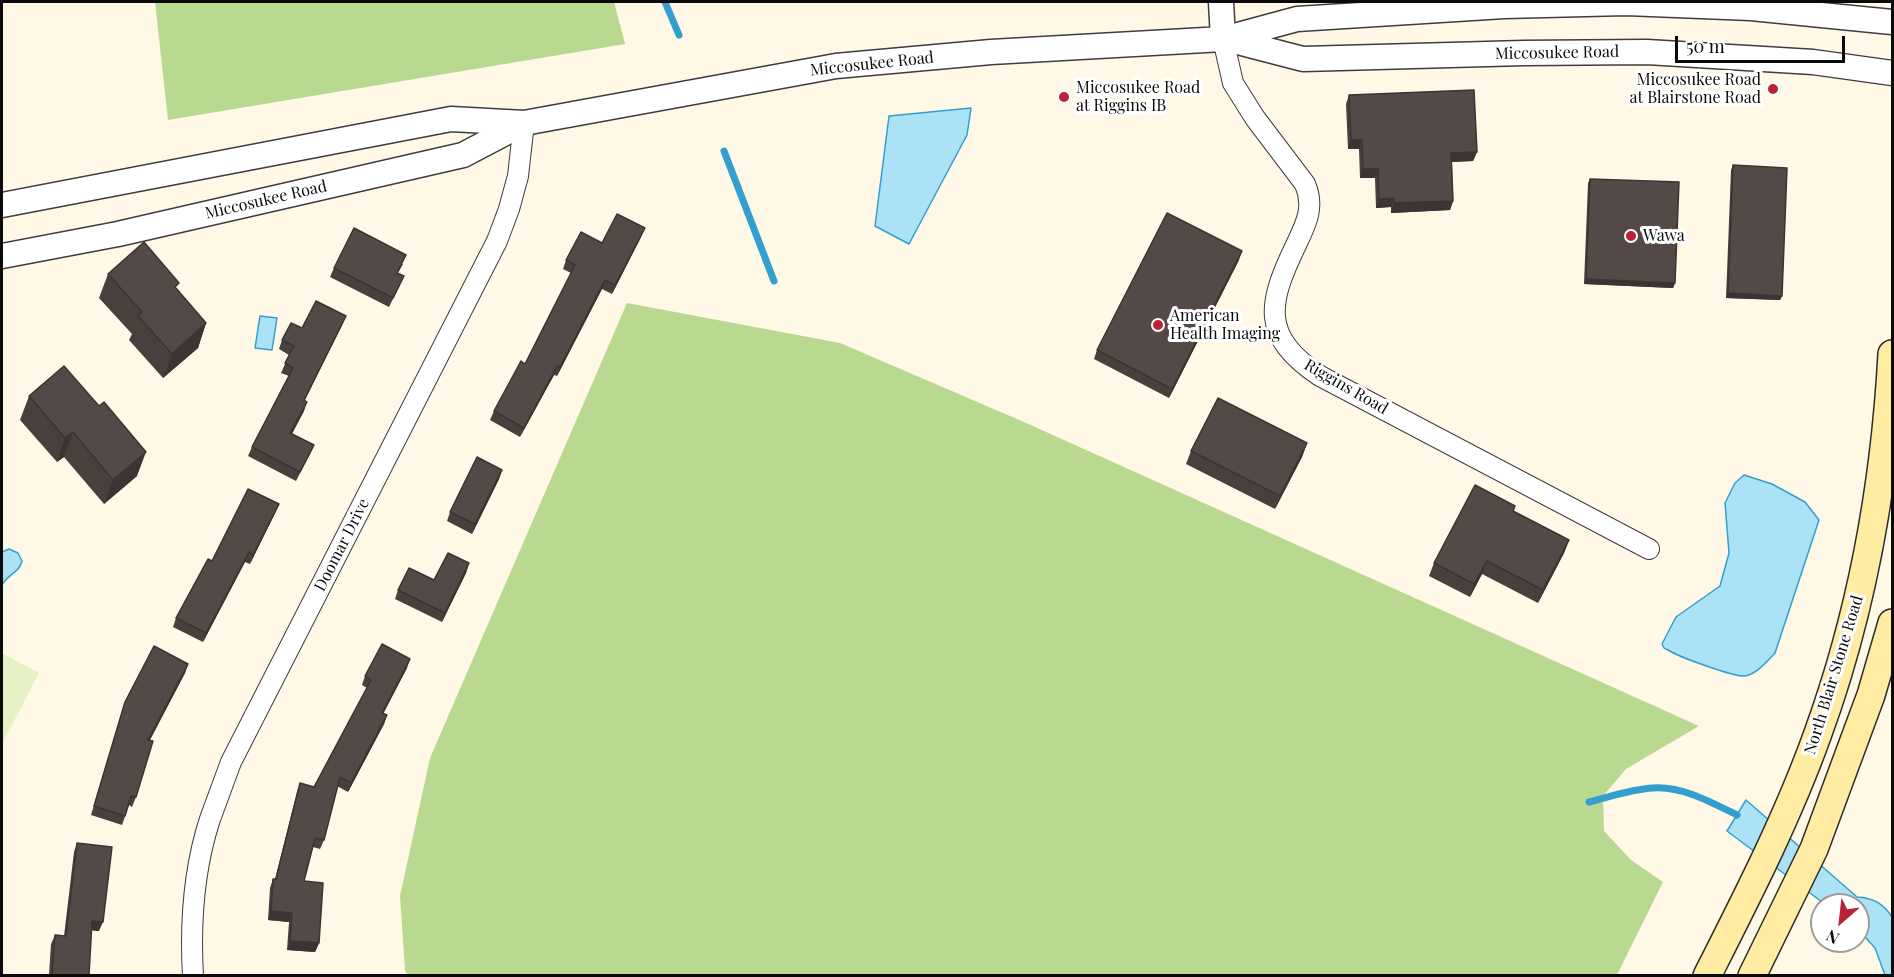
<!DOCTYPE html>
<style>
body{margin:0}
#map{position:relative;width:1894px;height:977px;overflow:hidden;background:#fff8e7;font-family:"Playfair Display",serif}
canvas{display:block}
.frame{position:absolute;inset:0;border:3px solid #0a0a0a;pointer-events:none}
.north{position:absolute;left:1810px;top:893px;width:60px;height:60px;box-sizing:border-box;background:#fff;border:2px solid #9d9d9d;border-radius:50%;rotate:208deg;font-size:16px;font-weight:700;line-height:24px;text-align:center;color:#0a0a0a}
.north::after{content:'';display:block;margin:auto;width:21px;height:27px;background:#ba2238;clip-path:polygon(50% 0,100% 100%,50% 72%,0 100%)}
.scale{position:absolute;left:1675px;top:36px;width:170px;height:27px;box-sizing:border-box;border:3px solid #0a0a0a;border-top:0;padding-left:8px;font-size:18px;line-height:21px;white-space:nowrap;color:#0a0a0a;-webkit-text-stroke:4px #fff;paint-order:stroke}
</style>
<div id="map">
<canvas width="1894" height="977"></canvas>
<div class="frame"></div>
<div class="north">N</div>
<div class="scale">50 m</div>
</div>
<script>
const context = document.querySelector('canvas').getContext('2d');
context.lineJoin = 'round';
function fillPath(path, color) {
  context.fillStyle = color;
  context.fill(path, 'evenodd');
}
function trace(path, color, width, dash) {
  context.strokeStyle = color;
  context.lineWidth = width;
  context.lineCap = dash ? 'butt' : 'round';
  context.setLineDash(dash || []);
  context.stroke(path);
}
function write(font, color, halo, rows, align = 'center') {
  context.font = font + ' "Playfair Display",serif';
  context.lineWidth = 6;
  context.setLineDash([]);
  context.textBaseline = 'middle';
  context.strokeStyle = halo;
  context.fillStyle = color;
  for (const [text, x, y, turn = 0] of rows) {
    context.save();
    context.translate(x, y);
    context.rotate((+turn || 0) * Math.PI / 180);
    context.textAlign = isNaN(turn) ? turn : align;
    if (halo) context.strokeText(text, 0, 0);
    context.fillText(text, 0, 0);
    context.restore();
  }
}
fillPath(new Path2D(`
 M 155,2 L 614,2 L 625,44 L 168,120 Z
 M 627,303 L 840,343 L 1024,422 L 1699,726 L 1626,769 L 1603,796 L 1604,831 L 1631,860 L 1663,882 L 1617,975 L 407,975 L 405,970 L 400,896 L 430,758 Z`), '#b9d991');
fillPath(new Path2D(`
 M 2,653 L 39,673 L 2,744 Z`), '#e5f0c4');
const water = new Path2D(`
 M 971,108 L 967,135 L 909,244 L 875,226 L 889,116 Z
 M 260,316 L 277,318 L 272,350 L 255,348 Z
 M 1744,475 L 1772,484 L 1805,502 L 1819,520 L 1775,653 C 1767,661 1757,674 1745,676 C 1734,677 1679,657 1668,650 C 1663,648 1664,648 1662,644 L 1676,617 L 1720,586 L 1729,553 L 1725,503 L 1735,483 Z
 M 9,549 L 18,553 L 22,561 C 19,573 9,573 2,585 L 2,552 Z
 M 1746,800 L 1857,897 C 1873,898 1883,903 1892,917 L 1892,975 L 1885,975 L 1875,948 L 1858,929 L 1858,905 L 1826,905 L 1727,831 Z`);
fillPath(water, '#ace2f6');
trace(water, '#329fce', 1.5);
trace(new Path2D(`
 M 665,2 L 679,35
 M 724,151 L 774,281
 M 1589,802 C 1609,797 1632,789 1653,788 C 1682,786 1711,802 1737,815`), '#329fce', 7);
const minor = new Path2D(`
 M 1223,39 L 1233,83 L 1255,118 L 1305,184 C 1315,207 1306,224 1296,245 C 1268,303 1260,336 1320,376 L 1649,549
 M 193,976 C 190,924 194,868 210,819 C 217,800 224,781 231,762 L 497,241 L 509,209 L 518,176 L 524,123`);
const tertiary = new Path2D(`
 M 1221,2 L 1223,39
 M 1226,39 L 1303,59 L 1524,53 L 1647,52 L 1813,62 L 1892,73
 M 2,205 L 451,119 L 524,123 L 836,66 L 991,52 L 1223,39 L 1297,19 L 1504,6 L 1626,3 L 1751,8 L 1892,22
 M 2,256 L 118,234 L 463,155 L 524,123`);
const secondary = new Path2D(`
 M 1707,976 C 1747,897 1787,819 1817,736 C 1862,613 1885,484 1892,354
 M 1752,976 L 1814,849 L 1871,695 L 1892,623`);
trace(minor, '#3d3d3d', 22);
trace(tertiary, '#3d3d3d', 27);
trace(secondary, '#2c2c2c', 30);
trace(minor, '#fff', 20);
trace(tertiary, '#fff', 24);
trace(secondary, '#ffeca2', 27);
fillPath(new Path2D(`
 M 1349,95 L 1477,152 L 1473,161 L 1452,162 L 1453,201 L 1450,210 L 1391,213 L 1391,207 L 1376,208 L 1375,178 L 1360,178 L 1359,149 L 1348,149 L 1346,104 Z
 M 1733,165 L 1782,296 L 1780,300 L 1726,298 L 1731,170 Z
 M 1590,179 L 1675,283 L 1673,288 L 1584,284 L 1588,183 Z
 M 641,237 L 612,294 L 602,289 L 557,376 L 554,375 L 520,437 L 490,420 L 494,411 L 525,364 L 571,273 L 563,269 L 566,260 Z
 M 1239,260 L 1169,398 L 1094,359 L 1097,350 Z
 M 403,264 L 398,273 L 400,285 L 389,307 L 330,277 L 334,268 Z
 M 108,274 L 177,290 L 206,323 L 198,348 L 163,378 L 129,340 L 132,334 L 99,298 Z
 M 346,316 L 342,325 L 305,400 L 304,411 L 292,434 L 314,445 L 310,454 L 296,481 L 248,456 L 252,447 L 289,376 L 281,373 L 289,355 L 279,349 L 282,340 L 302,328 Z
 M 29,396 L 137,476 L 104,504 L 64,457 L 57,462 L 20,420 Z
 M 1307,443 L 1302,457 L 1275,509 L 1186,464 L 1191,451 Z
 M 502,470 L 499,479 L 472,534 L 447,521 L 450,512 Z
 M 279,504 L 275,513 L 250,564 L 245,562 L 203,642 L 173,627 L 176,618 L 212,561 Z
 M 1515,506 L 1513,511 L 1569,540 L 1564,553 L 1538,603 L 1482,574 L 1470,597 L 1429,576 L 1434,563 Z
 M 469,563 L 466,573 L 442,622 L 395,599 L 398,590 L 434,580 Z
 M 188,664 L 185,673 L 150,740 L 136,797 L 132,807 L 129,805 L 122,825 L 91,815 L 125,702 Z
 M 407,668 L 383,713 L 387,715 L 384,724 L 348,792 L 337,786 L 324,840 L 320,849 L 313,847 L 304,881 L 319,943 L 315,952 L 287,950 L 289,922 L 268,920 L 270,888 L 273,879 L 275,879 L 297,792 L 300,783 L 314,787 L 367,688 L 362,685 L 365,676 Z
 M 77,843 L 99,931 L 91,930 L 89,975 L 49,975 L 51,944 L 55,935 L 64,936 L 74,852 Z`), '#47403d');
fillPath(new Path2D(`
 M 1351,140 L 1362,140 L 1359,149 L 1348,149 Z
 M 1477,152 L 1473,161 L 1448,162 L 1451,153 Z
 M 1363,169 L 1378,169 L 1375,178 L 1360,178 Z
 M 1394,198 L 1391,207 L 1376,208 L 1379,199 Z
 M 1453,201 L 1450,210 L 1391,213 L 1394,203 Z
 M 645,228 L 641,237 L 612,294 L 615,285 Z
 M 1242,251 L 1239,260 L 1169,398 L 1172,389 Z
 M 1586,279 L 1675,283 L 1673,288 L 1584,284 Z
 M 605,280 L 602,289 L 557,376 L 560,367 Z
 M 1728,293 L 1782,296 L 1780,300 L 1726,298 Z
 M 346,316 L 342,325 L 300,409 L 304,400 Z
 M 206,323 L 198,348 L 163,378 L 172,354 Z
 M 557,366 L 554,375 L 520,437 L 524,428 Z
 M 307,402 L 304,411 L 287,442 L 290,433 Z
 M 73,432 L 64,457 L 57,462 L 65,438 Z
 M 1307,443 L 1302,457 L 1275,509 L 1280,496 Z
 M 146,452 L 137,476 L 104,504 L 113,480 Z
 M 502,470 L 499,479 L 472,534 L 475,524 Z
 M 279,504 L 275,513 L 250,564 L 253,555 Z
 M 1569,540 L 1564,553 L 1538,603 L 1543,590 Z
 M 249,552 L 245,562 L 203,642 L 206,633 Z
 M 1487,561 L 1482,574 L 1470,597 L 1474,584 Z
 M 469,563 L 466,573 L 442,622 L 445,613 Z
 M 410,659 L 407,668 L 379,722 L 382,713 Z
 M 188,664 L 185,673 L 145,749 L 148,740 Z
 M 387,715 L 384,724 L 348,792 L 351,783 Z
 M 271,911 L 292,913 L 289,922 L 268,920 Z
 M 92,921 L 103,922 L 99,931 L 89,930 Z
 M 290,941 L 319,943 L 315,952 L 287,950 Z`), '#3a3432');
const building = new Path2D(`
 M 1474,90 L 1477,152 L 1451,153 L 1453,201 L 1394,203 L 1394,198 L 1379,199 L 1378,169 L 1363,169 L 1362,140 L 1351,140 L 1349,95 Z
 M 1733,165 L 1787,168 L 1782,296 L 1728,293 Z
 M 1590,179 L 1679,182 L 1675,283 L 1586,279 Z
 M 1167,213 L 1242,251 L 1172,389 L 1097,350 Z
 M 617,214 L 645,228 L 615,285 L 605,280 L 560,367 L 557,366 L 524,428 L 494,411 L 521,361 L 525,364 L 575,265 L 566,260 L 581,232 L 602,243 Z
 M 354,228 L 406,255 L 397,273 L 404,276 L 393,298 L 334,268 Z
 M 144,242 L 179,283 L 175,287 L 206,323 L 172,354 L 138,316 L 142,312 L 108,274 Z
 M 316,301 L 346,316 L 304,400 L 307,402 L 290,433 L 314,445 L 300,472 L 252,447 L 293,368 L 285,363 L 294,346 L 282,340 L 291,323 L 302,328 Z
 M 64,366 L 99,406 L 104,402 L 146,452 L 113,480 L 73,432 L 65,438 L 29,396 Z
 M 1218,398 L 1307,443 L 1280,496 L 1191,451 Z
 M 477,457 L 502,470 L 475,524 L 450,512 Z
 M 1475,485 L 1515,506 L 1513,511 L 1569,540 L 1543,590 L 1487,561 L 1474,584 L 1434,563 Z
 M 248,489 L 279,504 L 253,555 L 249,552 L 206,633 L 176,618 L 208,559 L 212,561 Z
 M 448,553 L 469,563 L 445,613 L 398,590 L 409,568 L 434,580 Z
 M 382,644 L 410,659 L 382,713 L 387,715 L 351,783 L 340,777 L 324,840 L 315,838 L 304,881 L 323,883 L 319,943 L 290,941 L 292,913 L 271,911 L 273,879 L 276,879 L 300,783 L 314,787 L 371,680 L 365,676 Z
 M 154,646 L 188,664 L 148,740 L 153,741 L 136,797 L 131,796 L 125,816 L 94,806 L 125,702 Z
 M 77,843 L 112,847 L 103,922 L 92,921 L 89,975 L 52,975 L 55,935 L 66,936 Z`);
fillPath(building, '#534a47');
trace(building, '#3a3432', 1.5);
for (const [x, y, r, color] of [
 [1773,89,6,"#ba2238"],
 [1064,97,6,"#ba2238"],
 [1631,236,6,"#ba2238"],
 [1158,325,6,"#ba2238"]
]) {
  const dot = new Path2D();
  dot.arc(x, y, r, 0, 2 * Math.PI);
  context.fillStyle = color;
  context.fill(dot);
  trace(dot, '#fff', 2);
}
write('16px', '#0a0a0a', '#fff', [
 ["Miccosukee Road",1557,53,-1],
 ["Miccosukee Road",872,64,-6],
 ["Miccosukee Road",266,200,-13],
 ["Riggins Road",1346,387,30],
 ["Doomar Drive",342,545,-63],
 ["North Blair Stone Road",1834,675,-73]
]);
write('16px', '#0a0a0a', '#fff', [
 ["Miccosukee Road",1761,80,"right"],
 ["at Blairstone Road",1761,98,"right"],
 ["Miccosukee Road",1076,88],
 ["at Riggins IB",1076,106],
 ["Wawa",1643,236],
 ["American",1170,316],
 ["Health Imaging",1170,334]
], 'left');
</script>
